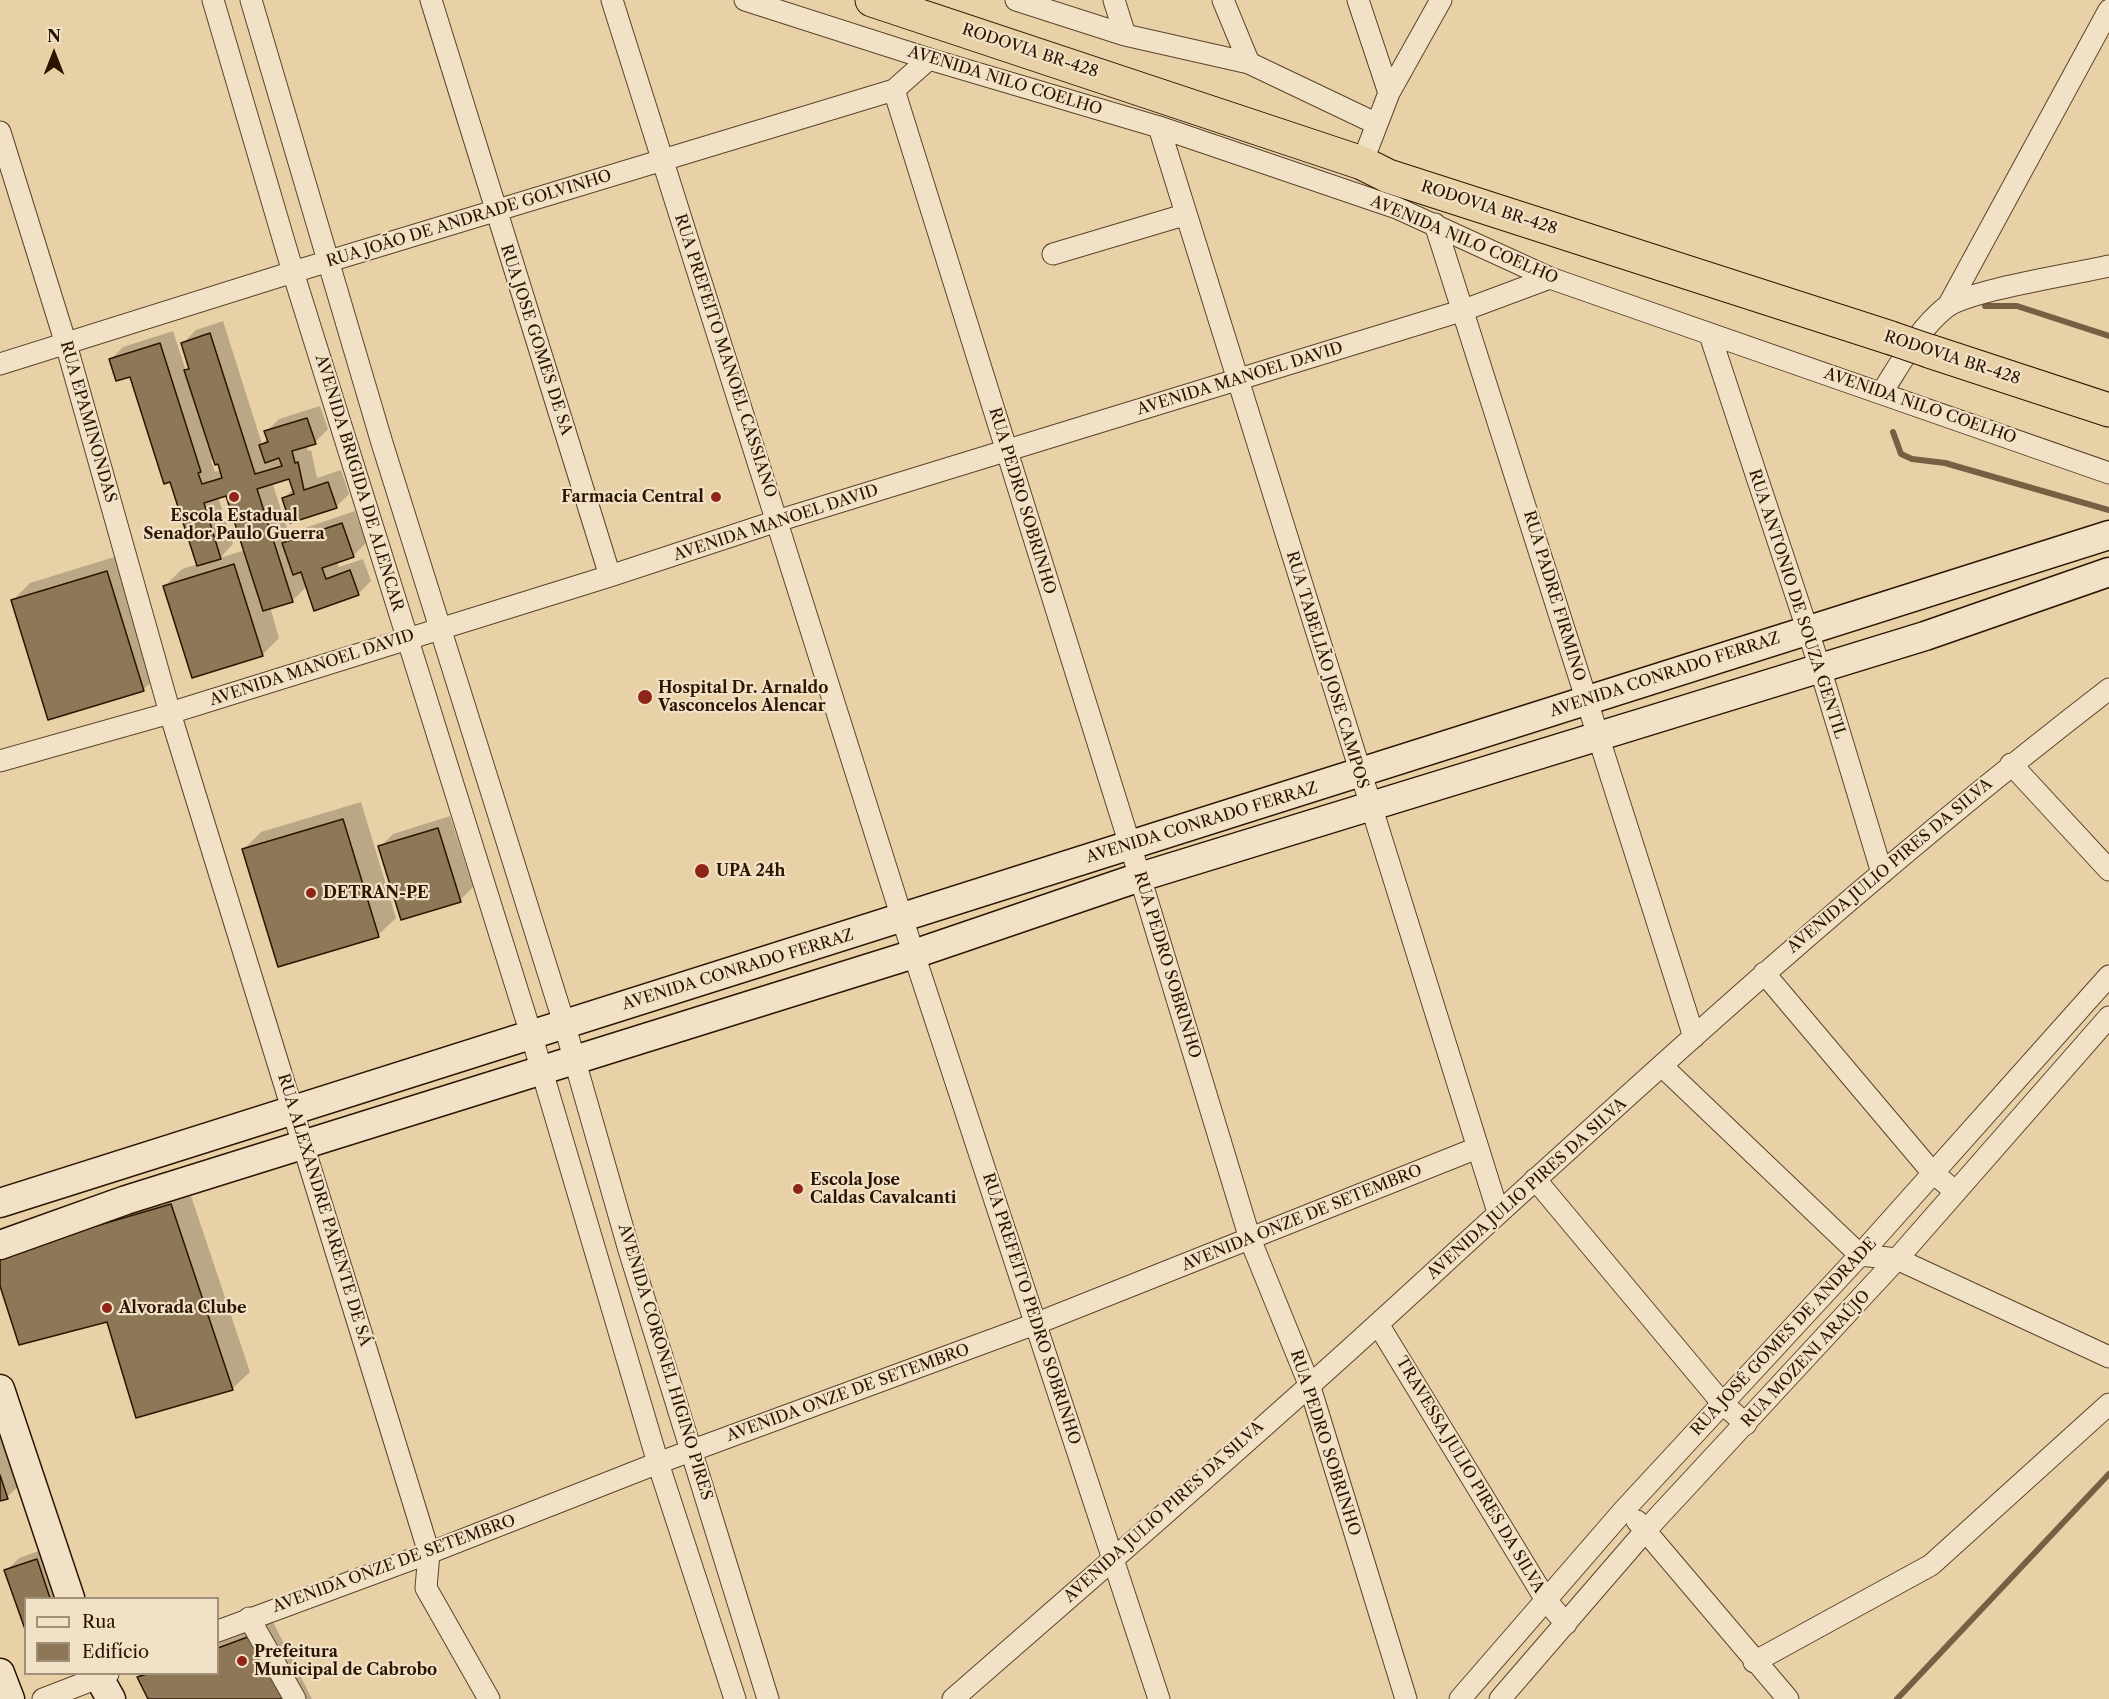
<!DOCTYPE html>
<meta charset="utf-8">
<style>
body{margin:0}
#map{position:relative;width:2109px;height:1699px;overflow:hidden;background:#e9d1a7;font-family:"Libre Caslon Text",serif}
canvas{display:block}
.legend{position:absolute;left:24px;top:1597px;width:195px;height:78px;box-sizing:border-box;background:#f1e1c6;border:2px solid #a28f77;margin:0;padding:8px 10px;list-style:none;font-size:18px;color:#2b1501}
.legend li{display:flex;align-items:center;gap:12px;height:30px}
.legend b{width:30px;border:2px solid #a28f77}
.north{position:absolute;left:24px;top:24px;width:60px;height:60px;-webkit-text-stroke:4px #f1e1c6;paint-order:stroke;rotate:0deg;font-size:16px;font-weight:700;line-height:24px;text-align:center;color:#2b1501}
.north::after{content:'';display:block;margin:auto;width:21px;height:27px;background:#2b1501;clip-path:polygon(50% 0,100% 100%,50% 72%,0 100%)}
</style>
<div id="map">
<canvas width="2109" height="1699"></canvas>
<ul class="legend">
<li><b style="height:8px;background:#f1e1c6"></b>Rua</li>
<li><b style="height:16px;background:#8e7757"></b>Edifício</li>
</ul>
<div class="north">N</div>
</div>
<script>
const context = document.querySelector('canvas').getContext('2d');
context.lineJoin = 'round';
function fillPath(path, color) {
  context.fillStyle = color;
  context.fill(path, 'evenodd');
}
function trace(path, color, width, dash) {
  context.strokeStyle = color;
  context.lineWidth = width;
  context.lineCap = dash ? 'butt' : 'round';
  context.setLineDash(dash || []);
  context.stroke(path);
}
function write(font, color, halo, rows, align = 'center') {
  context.font = font + ' "Libre Caslon Text",serif';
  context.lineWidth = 4.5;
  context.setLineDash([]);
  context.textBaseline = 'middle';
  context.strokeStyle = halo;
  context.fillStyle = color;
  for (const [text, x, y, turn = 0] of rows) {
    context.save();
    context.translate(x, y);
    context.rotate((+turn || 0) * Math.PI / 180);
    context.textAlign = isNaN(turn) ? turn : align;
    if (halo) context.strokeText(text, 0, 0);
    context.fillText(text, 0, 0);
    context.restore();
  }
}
fillPath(new Path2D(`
 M 223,321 L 262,444 L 268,438 L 266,432 L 279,419 L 320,406 L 328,429 L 315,442 L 306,445 L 308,451 L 311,450 L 317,478 L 341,470 L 349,494 L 336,507 L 284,498 L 293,489 L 290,477 L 272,482 L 290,537 L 296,531 L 355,511 L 366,543 L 353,556 L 337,561 L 339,567 L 363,559 L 371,581 L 358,594 L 307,586 L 293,600 L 270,607 L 279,638 L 262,655 L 165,586 L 182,569 L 198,564 L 171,480 L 131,375 L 110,360 L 123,347 L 173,331 L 186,371 L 190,366 L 183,343 L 196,330 ZM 214,458 L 219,462 L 221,470 L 215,472 L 211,461 ZM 227,494 L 245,550 L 220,558 L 233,544 L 218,497 Z
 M 124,554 L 160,673 L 143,690 L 12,601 L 30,583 Z
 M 361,802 L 396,918 L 378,935 L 244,849 L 261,832 Z
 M 450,816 L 473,887 L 460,900 L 380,847 L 393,834 Z
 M 188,1187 L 250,1372 L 232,1389 L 108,1320 L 0,1281 L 0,1250 Z
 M 0,1407 L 25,1480 L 7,1497 L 0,1499 Z
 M 50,1547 L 67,1598 L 26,1598 L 6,1571 L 19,1558 Z
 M 271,1618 L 312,1699 L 150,1699 L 139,1677 L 143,1674 L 218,1674 L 218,1638 Z`), '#0003');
trace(new Path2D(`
 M 1985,306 L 2017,306 L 2109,336
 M 1893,432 L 1901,454 L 1912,459 L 1945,463 L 2109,510
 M 1897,1699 L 2109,1474`), '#765f43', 6);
const building = new Path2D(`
 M 210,333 L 255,474 L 282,466 L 279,458 L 265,463 L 259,445 L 268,442 L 264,431 L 307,418 L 316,444 L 292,451 L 295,463 L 298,462 L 304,490 L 328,482 L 337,508 L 290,523 L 282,498 L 294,494 L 289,479 L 257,489 L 293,602 L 263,611 L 226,496 L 204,503 L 221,559 L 197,566 L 170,482 L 164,484 L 130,377 L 116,381 L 109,359 L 160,343 L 201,472 L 198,473 L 202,484 L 222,478 L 218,464 L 215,465 L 184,370 L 189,369 L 181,343 Z
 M 342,523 L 354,557 L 322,568 L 326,579 L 350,570 L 359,595 L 314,611 L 301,572 L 293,575 L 282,543 Z
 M 234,564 L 263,656 L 192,678 L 163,586 Z
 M 107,571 L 144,691 L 48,720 L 11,600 Z
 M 343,819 L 379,937 L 278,967 L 242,849 Z
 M 438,828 L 461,902 L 401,920 L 378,846 Z
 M 171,1204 L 233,1390 L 136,1418 L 107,1322 L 19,1345 L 0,1286 L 0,1254 Z
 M 0,1475 L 8,1499 L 0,1501 Z
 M 37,1559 L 50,1598 L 26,1598 L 26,1632 L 4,1570 Z
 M 253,1635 L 286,1699 L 148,1699 L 137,1677 L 147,1674 L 218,1674 L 218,1648 Z`);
fillPath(building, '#8e7757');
trace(building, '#2b1501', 1.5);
const street = new Path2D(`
 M 213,0 L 293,272 L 531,1034 L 658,1463 L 735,1699
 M 251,0 L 382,443 L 564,1023 L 629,1250 L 768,1699
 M 431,0 L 610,576
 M 612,0 L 902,918 L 1159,1699
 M 745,0 L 929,59 L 1159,127 L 1397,208 L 1550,278 L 2109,473
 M 1016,0 L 1125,35 L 1249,63 L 1377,124
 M 1114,0 L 1125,35
 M 1223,0 L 1249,63
 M 1358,0 L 1389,93
 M 894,90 L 1140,877 L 1250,1239 L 1309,1384 L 1406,1699
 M 1159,127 L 1498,1212
 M 0,132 L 66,344 L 170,713 L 429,1553 L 426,1588 L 489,1699
 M 1362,163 L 1389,93 L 1441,0
 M 1435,224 L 1694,1037
 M 1053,254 L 1184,215
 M 1948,306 L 2109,10
 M 1710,335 L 1820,668 L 1882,873
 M 0,364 L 293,272 L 894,90 L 929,59
 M 1882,392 C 1901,363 1918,330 1945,308 C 1968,290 2075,274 2109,266
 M 0,761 L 170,713 L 610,576 L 777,521 L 1464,310 L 1550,278
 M 2011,764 L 2109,870
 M 1764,973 L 1932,1172 L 1956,1192
 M 1663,1067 L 1860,1255 L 1897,1259 L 2109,1357
 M 1535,1179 L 1723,1404 L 1746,1424
 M 1378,1324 L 1546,1600 L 1566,1624
 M 1637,1521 L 1788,1699
 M 249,1618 L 295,1699
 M 218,1631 L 429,1553 L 658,1463 L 1035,1324 L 1477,1148
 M 1754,1662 L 1931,1565 L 2109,1404
 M 43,1699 L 108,1674
 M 953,1699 C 1096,1574 1241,1449 1381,1321 C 1618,1104 1854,885 2109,689
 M 1460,1699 L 1624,1510 L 1860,1255 L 2109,976
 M 1500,1699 L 1646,1530 L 1897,1259 L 2109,1017`);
const secondary = new Path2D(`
 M 0,1203 L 2109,535
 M 0,1245 L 126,1200 L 914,954 L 1140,877 L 1925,636 L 2109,572
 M 0,1389 L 70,1598
 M 0,1673 L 10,1699
 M 97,1674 L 111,1699`);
const highway = new Path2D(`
 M 872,0 L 1362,163 L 1388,176 L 1891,338
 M 1929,351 L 2109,410`);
trace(street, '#5a442a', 23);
trace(secondary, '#2b1501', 31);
trace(highway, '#2b1501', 35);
trace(street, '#f1e1c6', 21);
trace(secondary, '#f1e1c6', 28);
trace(highway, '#e9d1a7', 33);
const highwayBridge = new Path2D(`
 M 1891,338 L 1929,351`);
trace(highwayBridge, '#2b1501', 35, []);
trace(highwayBridge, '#e9d1a7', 33);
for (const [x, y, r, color] of [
 [234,497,6,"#8f2418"],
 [716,497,6,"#8f2418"],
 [645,697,8,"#8f2418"],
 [702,871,8,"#8f2418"],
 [311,893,6,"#8f2418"],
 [798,1189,6,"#8f2418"],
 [107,1308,6,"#8f2418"],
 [242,1661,6,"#8f2418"]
]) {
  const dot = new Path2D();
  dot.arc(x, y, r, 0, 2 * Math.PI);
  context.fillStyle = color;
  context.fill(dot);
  trace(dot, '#f1e1c6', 2);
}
write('16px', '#2b1501', '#f1e1c6', [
 ["RODOVIA BR-428",1030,51,18],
 ["AVENIDA NILO COELHO",1005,81,17],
 ["RODOVIA BR-428",1489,208,18],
 ["RUA JOÃO DE ANDRADE GOLVINHO",469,219,-17],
 ["AVENIDA NILO COELHO",1464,240,23],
 ["RUA JOSE GOMES DE SA",536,340,72],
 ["RUA PREFEITO MANOEL CASSIANO",725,356,72],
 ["RODOVIA BR-428",1952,358,18],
 ["AVENIDA MANOEL DAVID",1240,379,-17],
 ["AVENIDA NILO COELHO",1920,406,19],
 ["RUA EPAMINONDAS",88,422,74],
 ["AVENIDA BRIGIDA DE ALENCAR",359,483,73],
 ["RUA PEDRO SOBRINHO",1022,501,73],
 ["AVENIDA MANOEL DAVID",776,523,-18],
 ["RUA PADRE FIRMINO",1554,596,73],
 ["RUA ANTONIO DE SOUZA GENTIL",1797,604,72],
 ["AVENIDA MANOEL DAVID",312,668,-18],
 ["RUA TABELIÃO JOSE CAMPOS",1327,670,73],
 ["AVENIDA CONRADO FERRAZ",1665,675,-18],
 ["AVENIDA CONRADO FERRAZ",1202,823,-17],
 ["AVENIDA JULIO PIRES DA SILVA",1890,866,-40],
 ["RUA PEDRO SOBRINHO",1167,965,73],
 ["AVENIDA CONRADO FERRAZ",738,970,-17],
 ["AVENIDA JULIO PIRES DA SILVA",1527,1189,-42],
 ["RUA ALEXANDRE PARENTE DE SÁ",324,1210,73],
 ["AVENIDA ONZE DE SETEMBRO",1302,1218,-22],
 ["RUA PREFEITO PEDRO SOBRINHO",1031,1309,72],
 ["RUA JOSÉ GOMES DE ANDRADE",1784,1337,-47],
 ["RUA MOZENI ARAÚJO",1806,1359,-47],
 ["AVENIDA CORONEL HIGINO PIRES",665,1362,73],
 ["AVENIDA ONZE DE SETEMBRO",848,1393,-20],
 ["RUA PEDRO SOBRINHO",1325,1443,72],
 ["TRAVESSA JULIO PIRES DA SILVA",1470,1475,59],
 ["AVENIDA JULIO PIRES DA SILVA",1164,1512,-42],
 ["AVENIDA ONZE DE SETEMBRO",394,1564,-20]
]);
write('bold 16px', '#2b1501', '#f1e1c6', [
 ["Farmacia Central",704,497,"right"],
 ["Escola Estadual",234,516,"center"],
 ["Senador Paulo Guerra",234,534,"center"],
 ["Hospital Dr. Arnaldo",658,688],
 ["Vasconcelos Alencar",658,706],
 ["UPA 24h",716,871],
 ["DETRAN-PE",323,893],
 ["Escola Jose",810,1180],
 ["Caldas Cavalcanti",810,1198],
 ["Alvorada Clube",119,1308],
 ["Prefeitura",254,1652],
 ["Municipal de Cabrobo",254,1670]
], 'left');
</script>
